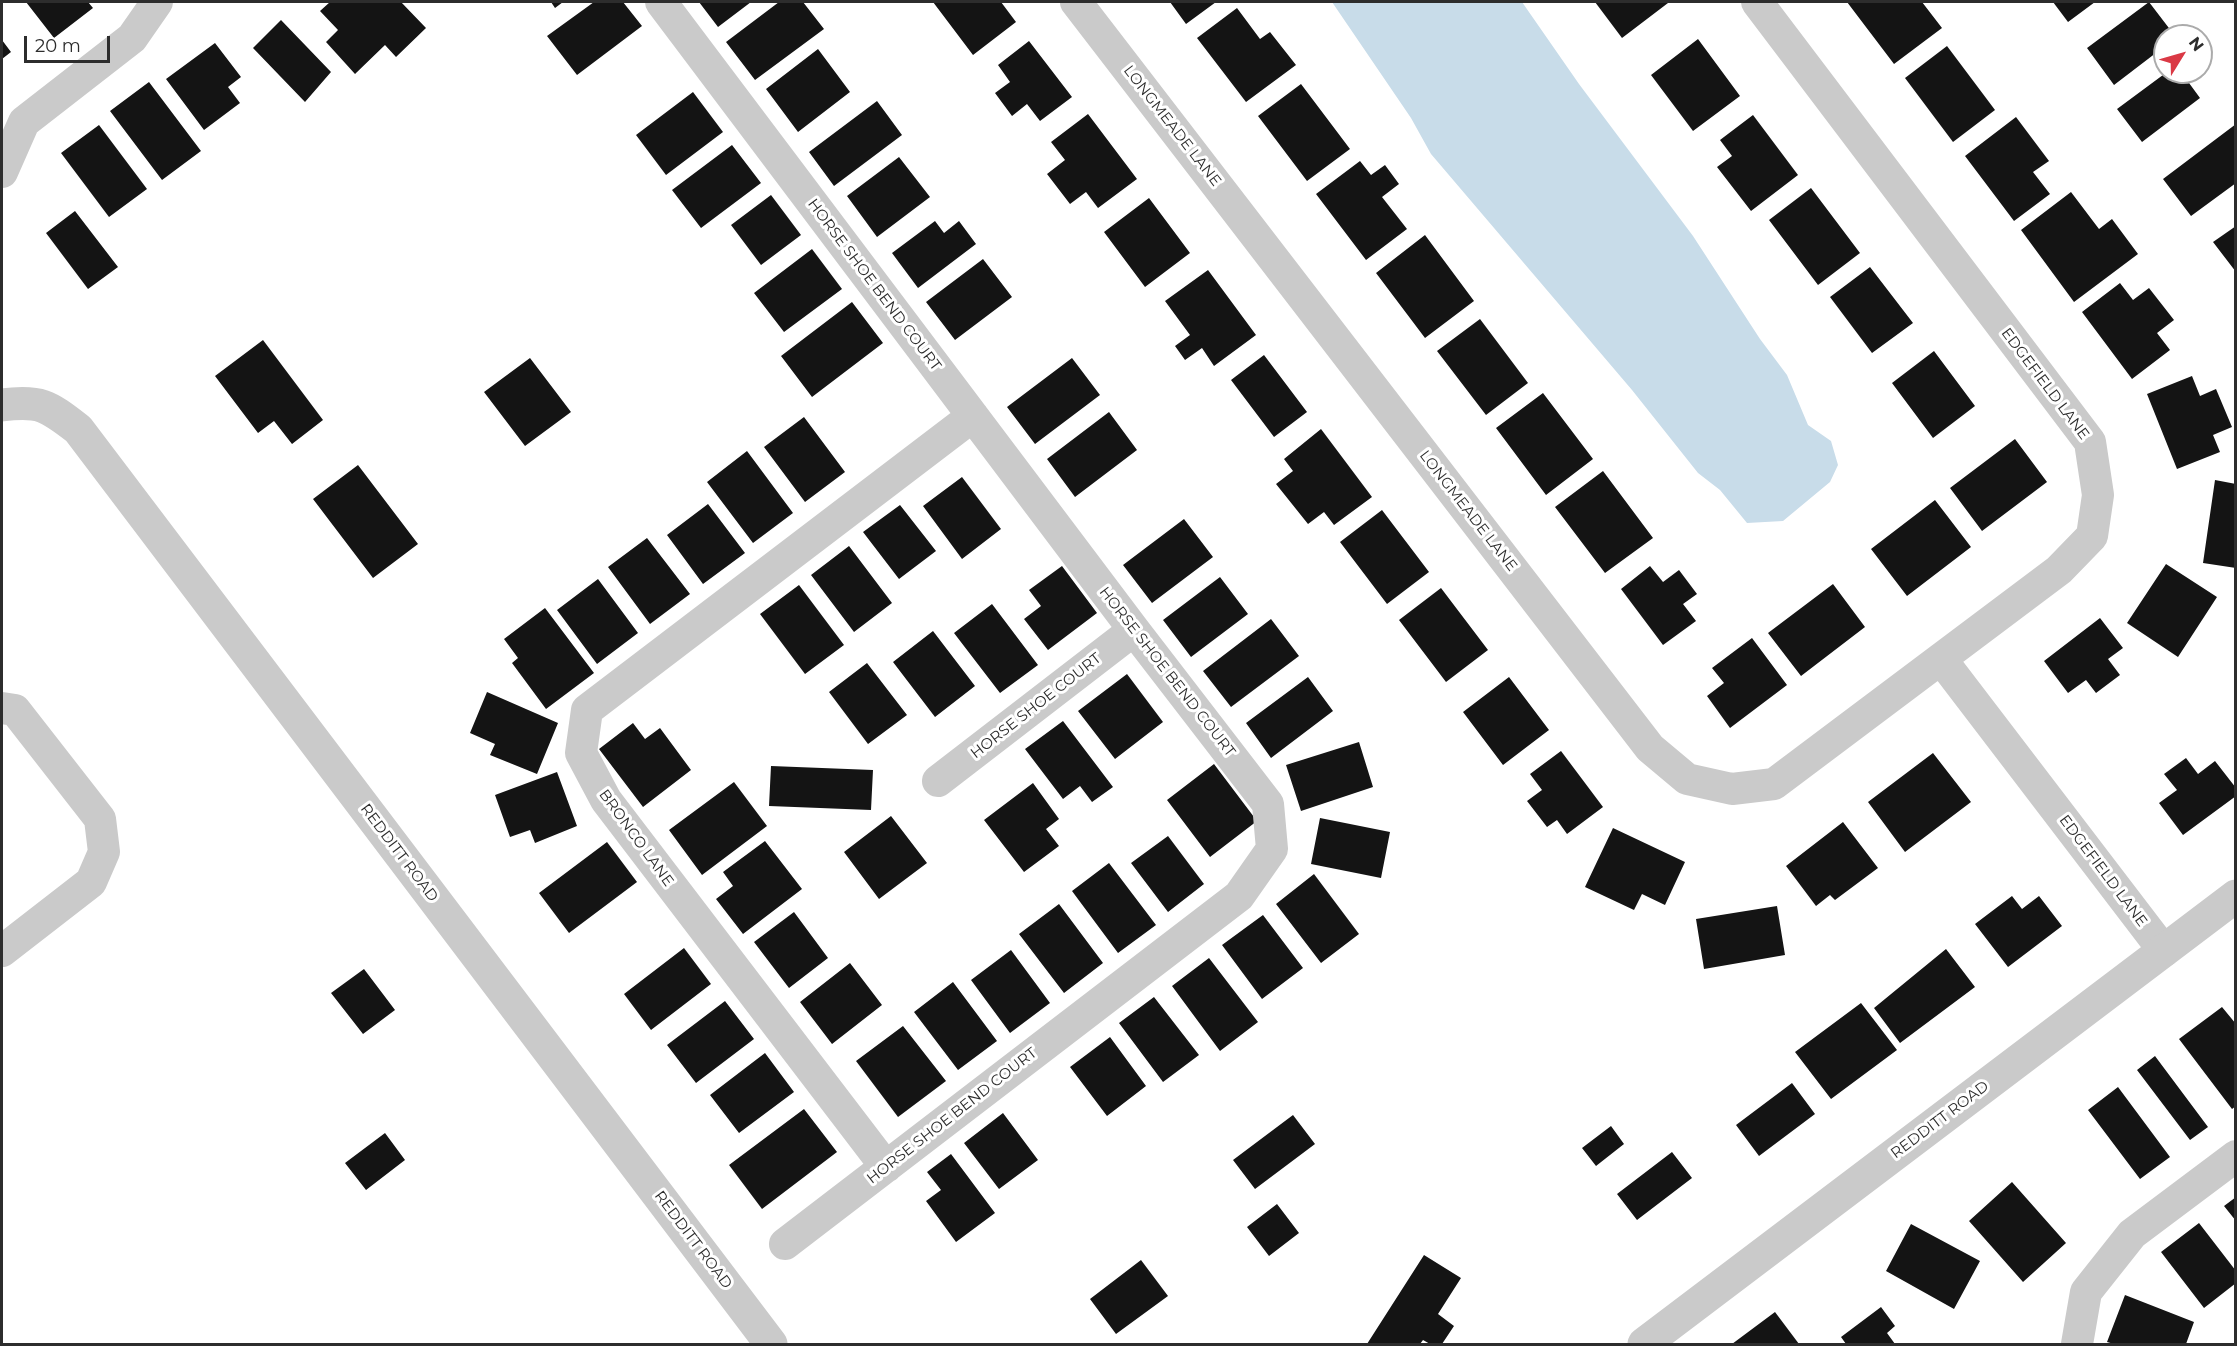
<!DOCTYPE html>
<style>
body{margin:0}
#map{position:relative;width:2237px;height:1346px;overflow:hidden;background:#fff;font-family:Montserrat,sans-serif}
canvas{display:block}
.frame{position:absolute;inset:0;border:3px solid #2d2d2d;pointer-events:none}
.north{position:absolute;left:2153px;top:24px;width:60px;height:60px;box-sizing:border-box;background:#fff;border:2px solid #ababab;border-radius:50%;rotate:53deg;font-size:16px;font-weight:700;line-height:24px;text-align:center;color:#2d2d2d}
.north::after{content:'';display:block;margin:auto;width:21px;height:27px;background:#da3945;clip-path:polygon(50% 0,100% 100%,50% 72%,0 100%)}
.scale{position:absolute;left:24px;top:36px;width:86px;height:27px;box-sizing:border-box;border:3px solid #2d2d2d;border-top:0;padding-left:8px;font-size:18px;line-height:21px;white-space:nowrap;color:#2d2d2d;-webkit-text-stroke:4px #fff;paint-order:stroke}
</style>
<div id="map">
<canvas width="2237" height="1346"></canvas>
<div class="frame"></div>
<div class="north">N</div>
<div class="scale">20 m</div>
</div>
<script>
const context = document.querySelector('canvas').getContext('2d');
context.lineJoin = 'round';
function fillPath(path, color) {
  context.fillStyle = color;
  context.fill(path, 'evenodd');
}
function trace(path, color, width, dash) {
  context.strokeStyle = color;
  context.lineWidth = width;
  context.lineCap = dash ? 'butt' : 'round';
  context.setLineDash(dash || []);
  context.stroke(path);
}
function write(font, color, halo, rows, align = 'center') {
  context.font = font + ' Montserrat,sans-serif';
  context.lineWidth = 6;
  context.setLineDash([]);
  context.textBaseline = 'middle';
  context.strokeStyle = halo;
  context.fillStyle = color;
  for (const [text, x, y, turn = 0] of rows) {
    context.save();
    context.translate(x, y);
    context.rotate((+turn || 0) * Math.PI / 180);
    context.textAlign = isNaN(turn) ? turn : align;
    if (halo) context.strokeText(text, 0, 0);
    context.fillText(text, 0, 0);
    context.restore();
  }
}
fillPath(new Path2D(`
 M 1332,2 L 1522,2 L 1579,84 L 1693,236 L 1760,339 L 1787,375 L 1808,425 L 1831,441 L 1838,465 L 1830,482 L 1783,521 L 1747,523 L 1720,490 L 1698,473 L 1632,390 L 1431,154 L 1411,118 Z`), '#c8dce9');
fillPath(new Path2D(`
 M 26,2 L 88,2 L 93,8 L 54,38 Z
 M 330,2 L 401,2 L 426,28 L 396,57 L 385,45 L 355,74 L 326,42 L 338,30 L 320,11 Z
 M 551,2 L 563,2 L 555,8 Z
 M 594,2 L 623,2 L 642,26 L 577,75 L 547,36 Z
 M 699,2 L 751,2 L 718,27 Z
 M 779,2 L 803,2 L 824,29 L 755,80 L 726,42 Z
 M 933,2 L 1001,2 L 1016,22 L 973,55 Z
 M 1170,2 L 1216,2 L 1186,24 Z
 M 1595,2 L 1666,2 L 1668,3 L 1622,38 Z
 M 1847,2 L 1922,2 L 1942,28 L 1894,64 Z
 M 2053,2 L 2095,2 L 2068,22 Z
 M 2149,2 L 2175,36 L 2165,36 L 2165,46 L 2114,85 L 2087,48 Z
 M 1237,8 L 1260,39 L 1270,32 L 1296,65 L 1246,102 L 1197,38 Z
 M 281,20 L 331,72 L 305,102 L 253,48 Z
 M 1698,39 L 1740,96 L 1693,131 L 1651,75 Z
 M 2,40 L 11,52 L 2,59 Z
 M 1029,41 L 1072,97 L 1040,121 L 1027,104 L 1012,116 L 995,93 L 1010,82 L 998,65 Z
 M 215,43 L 241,77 L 228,87 L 240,103 L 204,130 L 166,79 Z
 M 1947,46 L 1995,110 L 1953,142 L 1905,78 Z
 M 818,49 L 850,92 L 798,132 L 766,89 Z
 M 2167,72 L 2181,72 L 2200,98 L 2142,142 L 2117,109 Z
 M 149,82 L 201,151 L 162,180 L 110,111 Z
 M 1301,84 L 1350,149 L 1307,181 L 1258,116 Z
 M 693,92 L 723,132 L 666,175 L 636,135 Z
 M 877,101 L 902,135 L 834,186 L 809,152 Z
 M 1088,114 L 1137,179 L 1098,208 L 1086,192 L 1070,204 L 1047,174 L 1065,160 L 1051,142 Z
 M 1753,115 L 1798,175 L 1751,211 L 1717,167 L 1732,156 L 1720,140 Z
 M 2016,117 L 2049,161 L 2033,172 L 2050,194 L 2014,221 L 1965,156 Z
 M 2236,124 L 2236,183 L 2191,216 L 2163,179 Z
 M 99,125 L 147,189 L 109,217 L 61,153 Z
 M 732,145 L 761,183 L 701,228 L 672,190 Z
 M 899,157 L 930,197 L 877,237 L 847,196 Z
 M 1360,161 L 1371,175 L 1385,165 L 1399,184 L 1382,197 L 1407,229 L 1366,260 L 1316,194 Z
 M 1811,188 L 1860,253 L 1818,285 L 1769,220 Z
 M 2071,192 L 2099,229 L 2112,219 L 2138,254 L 2074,302 L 2021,230 Z
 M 771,195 L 801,235 L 761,265 L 731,225 Z
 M 1149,198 L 1190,253 L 1145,287 L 1104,232 Z
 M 75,211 L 118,267 L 88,289 L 46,233 Z
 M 935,221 L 944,233 L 959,221 L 976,244 L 918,288 L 892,253 Z
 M 2236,226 L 2236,272 L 2213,242 Z
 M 1425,235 L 1474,301 L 1425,338 L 1376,273 Z
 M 812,249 L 842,289 L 784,332 L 754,293 Z
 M 983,259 L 1012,297 L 955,340 L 926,302 Z
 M 1870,267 L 1913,323 L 1872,353 L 1830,297 Z
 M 1208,270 L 1256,335 L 1214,366 L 1202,348 L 1185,360 L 1175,346 L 1190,335 L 1165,301 Z
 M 2120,283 L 2133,300 L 2149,288 L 2174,320 L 2157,333 L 2170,350 L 2132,379 L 2082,312 Z
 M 852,302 L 883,343 L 812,397 L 781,356 Z
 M 1480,319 L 1528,383 L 1486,415 L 1437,351 Z
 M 263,340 L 323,420 L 292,444 L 274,421 L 258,433 L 215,376 Z
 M 1934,351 L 1975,406 L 1933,438 L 1892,383 Z
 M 1264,355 L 1307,412 L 1274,437 L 1231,380 Z
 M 530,358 L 571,412 L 525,446 L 484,392 Z
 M 1072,358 L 1100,395 L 1035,444 L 1007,407 Z
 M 2192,376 L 2200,396 L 2216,389 L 2232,427 L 2213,435 L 2220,452 L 2177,469 L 2147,394 Z
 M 1543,393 L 1593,459 L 1546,495 L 1496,428 Z
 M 1109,412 L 1137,450 L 1075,497 L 1047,459 Z
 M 804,417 L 845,472 L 805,502 L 764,447 Z
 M 1321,429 L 1372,497 L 1334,525 L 1324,512 L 1308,524 L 1276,484 L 1293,471 L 1284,459 Z
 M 2015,439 L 2047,482 L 1982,531 L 1950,488 Z
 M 747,451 L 793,513 L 753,543 L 707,482 Z
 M 358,465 L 418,544 L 373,578 L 313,499 Z
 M 1603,471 L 1653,538 L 1605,573 L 1555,507 Z
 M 962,477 L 1001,529 L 962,559 L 923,506 Z
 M 2215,480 L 2236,484 L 2236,568 L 2203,563 Z
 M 1935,500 L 1971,547 L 1907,596 L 1871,549 Z
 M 708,504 L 745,553 L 703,584 L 667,535 Z
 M 900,505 L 936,551 L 899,579 L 863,532 Z
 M 1382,510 L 1429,572 L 1387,604 L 1340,542 Z
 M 1184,519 L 1213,557 L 1152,603 L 1123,565 Z
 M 647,538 L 690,594 L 650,624 L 608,567 Z
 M 849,546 L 892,603 L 854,632 L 811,575 Z
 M 2166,564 L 2217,597 L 2178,657 L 2127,623 Z
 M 1062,566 L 1097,613 L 1048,650 L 1024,619 L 1041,606 L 1029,590 Z
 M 1650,566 L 1663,582 L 1679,570 L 1697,594 L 1683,604 L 1696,621 L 1663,645 L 1621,589 Z
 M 1220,577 L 1248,614 L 1191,657 L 1163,620 Z
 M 598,579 L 638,633 L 597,664 L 557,610 Z
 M 1833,584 L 1865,627 L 1801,676 L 1768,633 Z
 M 799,585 L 844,645 L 805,674 L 760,614 Z
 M 1441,588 L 1488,650 L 1446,682 L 1399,620 Z
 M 992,604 L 1038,665 L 1000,693 L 954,633 Z
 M 545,608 L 594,673 L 546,709 L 512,663 L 518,658 L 504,639 Z
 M 2100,618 L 2123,648 L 2108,659 L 2120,675 L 2096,693 L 2086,680 L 2068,693 L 2044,661 Z
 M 1271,619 L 1299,656 L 1231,707 L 1203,671 Z
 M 933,631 L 975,686 L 935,717 L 893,662 Z
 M 1752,638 L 1787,685 L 1730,728 L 1707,696 L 1724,683 L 1712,668 Z
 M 867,663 L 907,715 L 868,744 L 829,692 Z
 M 1127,674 L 1163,722 L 1115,759 L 1078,711 Z
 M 1308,677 L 1333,711 L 1271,758 L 1246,723 Z
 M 1509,677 L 1549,730 L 1503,765 L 1463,712 Z
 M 487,692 L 558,723 L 537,774 L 490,755 L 495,744 L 470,733 Z
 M 1063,721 L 1113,787 L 1092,802 L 1080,786 L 1063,799 L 1025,749 Z
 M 633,723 L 645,739 L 660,728 L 691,770 L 643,807 L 599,749 Z
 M 1359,742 L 1373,787 L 1301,811 L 1286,765 Z
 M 1561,751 L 1603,807 L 1567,834 L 1557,820 L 1547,827 L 1527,801 L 1542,790 L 1530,774 Z
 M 1933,753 L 1971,802 L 1905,852 L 1868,802 Z
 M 2186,758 L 2198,774 L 2215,761 L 2236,788 L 2236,796 L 2183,835 L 2159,803 L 2177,790 L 2164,774 Z
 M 1214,764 L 1257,821 L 1210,857 L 1167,800 Z
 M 771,766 L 873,770 L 871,810 L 769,806 Z
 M 557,772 L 577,826 L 535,843 L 530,830 L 510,837 L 495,795 Z
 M 734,782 L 767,826 L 702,875 L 669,830 Z
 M 1033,783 L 1059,819 L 1046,829 L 1059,846 L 1024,872 L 984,820 Z
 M 891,816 L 927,863 L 879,899 L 844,852 Z
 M 1320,818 L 1390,832 L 1381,878 L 1311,864 Z
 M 1843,822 L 1878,868 L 1835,900 L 1830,895 L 1816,906 L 1786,866 Z
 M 1613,828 L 1685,862 L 1665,905 L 1642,894 L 1634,910 L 1585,887 Z
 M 1168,836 L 1204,884 L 1168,912 L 1131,863 Z
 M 765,841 L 802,889 L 743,934 L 716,899 L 733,886 L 723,872 Z
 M 607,842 L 637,882 L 569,933 L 539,893 Z
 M 1109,863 L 1156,925 L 1118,953 L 1072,891 Z
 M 1314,874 L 1359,934 L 1321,963 L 1276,904 Z
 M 2012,896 L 2022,909 L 2039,896 L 2062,926 L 2008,967 L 1975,924 Z
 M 1059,904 L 1103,963 L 1064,993 L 1019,934 Z
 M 1777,906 L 1785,955 L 1704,969 L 1696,919 Z
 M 794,912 L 828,958 L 789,988 L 754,942 Z
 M 1263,915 L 1303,968 L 1262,999 L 1222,945 Z
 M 684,948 L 711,984 L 651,1030 L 624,994 Z
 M 1946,949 L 1975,987 L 1900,1043 L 1874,1008 Z
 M 1011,950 L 1050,1003 L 1010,1033 L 971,980 Z
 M 1209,958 L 1258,1022 L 1220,1051 L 1172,986 Z
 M 850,963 L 882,1005 L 832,1044 L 800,1002 Z
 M 364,969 L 395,1010 L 363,1034 L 331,993 Z
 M 953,982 L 997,1041 L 958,1070 L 914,1012 Z
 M 1154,997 L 1199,1055 L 1163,1082 L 1119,1023 Z
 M 725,1001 L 754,1039 L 696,1083 L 667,1045 Z
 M 1861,1003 L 1897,1050 L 1831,1099 L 1795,1052 Z
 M 2222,1007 L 2236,1024 L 2236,1106 L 2232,1109 L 2179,1039 Z
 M 903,1026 L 946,1081 L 898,1117 L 856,1061 Z
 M 1110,1037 L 1146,1086 L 1107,1116 L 1070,1067 Z
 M 765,1053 L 794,1092 L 739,1133 L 710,1095 Z
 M 2155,1056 L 2208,1127 L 2190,1140 L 2137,1070 Z
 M 1792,1083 L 1815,1114 L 1759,1156 L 1736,1125 Z
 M 2118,1087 L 2170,1157 L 2140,1179 L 2088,1110 Z
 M 804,1109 L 837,1152 L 762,1209 L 729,1165 Z
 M 1003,1113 L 1038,1160 L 999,1189 L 964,1143 Z
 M 1293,1115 L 1315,1144 L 1255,1189 L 1233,1160 Z
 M 1611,1126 L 1624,1144 L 1596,1166 L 1582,1148 Z
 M 385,1133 L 405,1160 L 366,1190 L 345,1163 Z
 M 1672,1152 L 1692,1178 L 1637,1220 L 1617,1194 Z
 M 951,1154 L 995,1213 L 956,1242 L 926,1201 L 941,1190 L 927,1172 Z
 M 2012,1182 L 2066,1243 L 2023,1282 L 1969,1221 Z
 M 2236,1197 L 2236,1221 L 2224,1206 Z
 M 1277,1204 L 1299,1233 L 1269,1256 L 1247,1227 Z
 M 2199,1223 L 2236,1271 L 2236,1283 L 2204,1308 L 2161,1252 Z
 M 1911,1224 L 1980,1261 L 1954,1309 L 1886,1271 Z
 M 1424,1255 L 1461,1278 L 1438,1314 L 1454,1326 L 1442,1344 L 1430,1344 L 1423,1340 L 1420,1344 L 1367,1344 Z
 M 1141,1260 L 1168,1296 L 1116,1334 L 1090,1299 Z
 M 2125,1295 L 2194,1322 L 2186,1344 L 2114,1344 L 2107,1342 Z
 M 1881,1307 L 1895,1326 L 1887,1333 L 1895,1344 L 1846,1344 L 1841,1337 Z
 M 1775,1312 L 1799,1344 L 1732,1344 Z`), '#141414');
trace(new Path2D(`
 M 661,2 L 1134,630 L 1268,804 L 1272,849 L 1239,896 L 785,1244
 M 1076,2 L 1650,748 L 1687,779 L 1732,789 L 1774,784 L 2059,570 L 2092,536 L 2098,495 L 2090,442 L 1757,2
 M 2,172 L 24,122 L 132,38 L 157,2
 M 1941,659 L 2164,951
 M 2,708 L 15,710 L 100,819 L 104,852 L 91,882 L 2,951
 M 938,781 L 1134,630
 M 886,1167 L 606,800 L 581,753 L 587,710 L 973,416
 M 2077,1344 L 2086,1292 L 2132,1234 L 2236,1156`), '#cacaca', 32);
trace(new Path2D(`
 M 2,405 C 41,400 48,406 78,429 L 771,1344
 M 1644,1344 L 2236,896`), '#cacaca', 33);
write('15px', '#2d2d2d', '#fff', [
 ["LONGMEADE LANE",1172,126,52],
 ["HORSE SHOE BEND COURT",874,285,53],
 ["EDGEFIELD LANE",2045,384,53],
 ["LONGMEADE LANE",1468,511,52],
 ["HORSE SHOE BEND COURT",1167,672,52],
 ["HORSE SHOE COURT",1036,706,-38],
 ["BRONCO LANE",636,838,54],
 ["REDDITT ROAD",399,853,53],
 ["EDGEFIELD LANE",2103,871,53],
 ["HORSE SHOE BEND COURT",952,1116,-38],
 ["REDDITT ROAD",1940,1120,-37],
 ["REDDITT ROAD",693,1240,53]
]);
</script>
